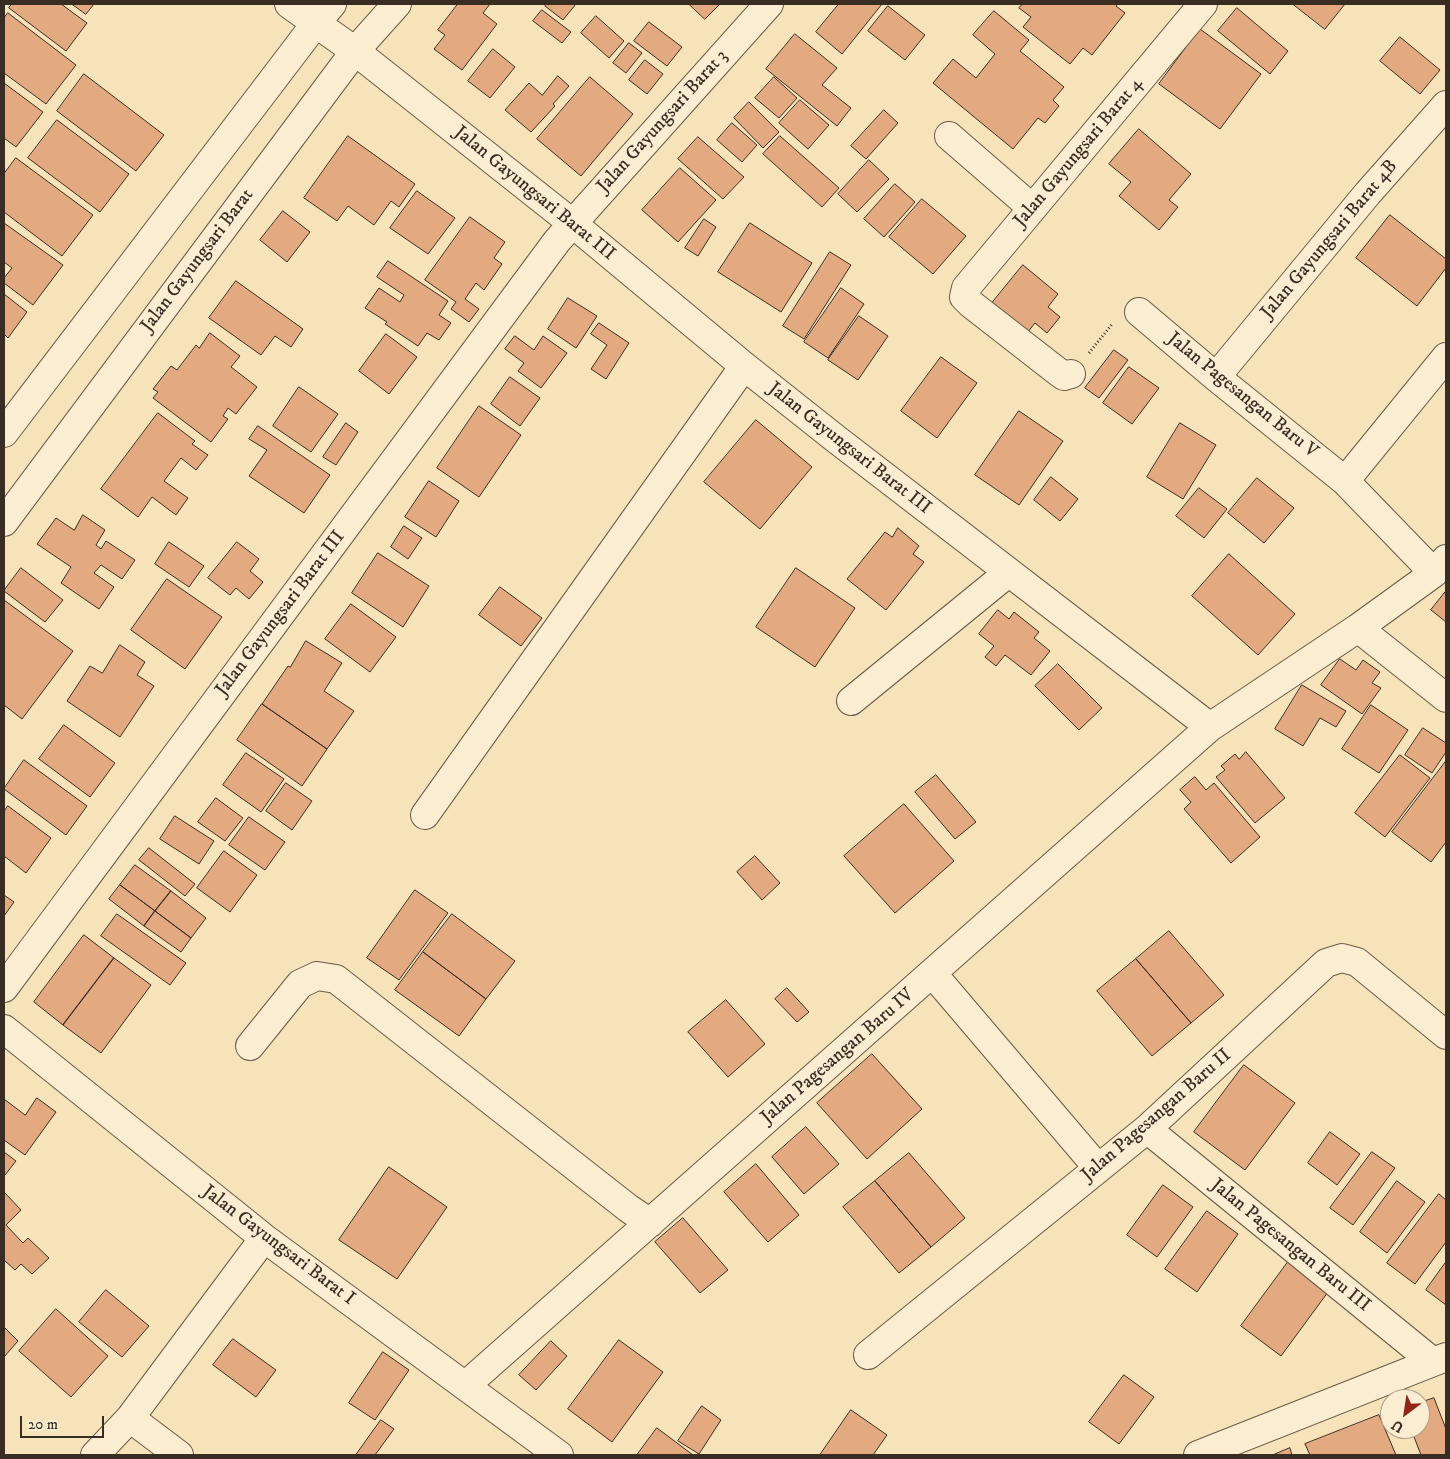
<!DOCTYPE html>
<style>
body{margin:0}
#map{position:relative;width:1450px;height:1459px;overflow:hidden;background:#f7e3b9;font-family:"IM FELL DW Pica",serif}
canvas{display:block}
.frame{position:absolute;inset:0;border:5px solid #392d23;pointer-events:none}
.north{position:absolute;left:1380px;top:1389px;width:50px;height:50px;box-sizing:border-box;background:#faedd2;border:1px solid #ada08c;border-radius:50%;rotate:211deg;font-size:14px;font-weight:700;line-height:20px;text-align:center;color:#392d23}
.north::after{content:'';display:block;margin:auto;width:18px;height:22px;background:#8f2418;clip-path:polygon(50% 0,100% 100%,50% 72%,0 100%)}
.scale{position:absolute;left:20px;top:1416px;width:84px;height:22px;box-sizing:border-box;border:2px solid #392d23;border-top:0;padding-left:6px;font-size:15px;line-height:18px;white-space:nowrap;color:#392d23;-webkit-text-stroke:4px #faedd2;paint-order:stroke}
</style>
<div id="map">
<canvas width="1450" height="1459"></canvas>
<div class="frame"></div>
<div class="north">U</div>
<div class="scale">20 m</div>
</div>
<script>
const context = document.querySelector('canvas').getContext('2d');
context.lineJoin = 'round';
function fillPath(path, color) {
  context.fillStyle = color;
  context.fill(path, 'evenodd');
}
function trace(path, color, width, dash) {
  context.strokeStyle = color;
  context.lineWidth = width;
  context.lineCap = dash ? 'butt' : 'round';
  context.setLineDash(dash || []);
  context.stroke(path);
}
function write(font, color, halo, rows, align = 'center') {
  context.font = font + ' "IM FELL DW Pica",serif';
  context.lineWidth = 4;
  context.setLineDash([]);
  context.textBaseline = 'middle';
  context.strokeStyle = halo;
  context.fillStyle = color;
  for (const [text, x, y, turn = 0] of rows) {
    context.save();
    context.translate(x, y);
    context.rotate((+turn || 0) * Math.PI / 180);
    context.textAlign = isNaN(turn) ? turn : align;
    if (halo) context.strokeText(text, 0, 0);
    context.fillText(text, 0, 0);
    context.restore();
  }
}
const building = new Path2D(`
 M 12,4 L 61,4 L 87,23 L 66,51 L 9,8 Z
 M 72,4 L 94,4 L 86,14 Z
 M 458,4 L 490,4 L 483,13 L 497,24 L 462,70 L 434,49 L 445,35 L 438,30 Z
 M 547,4 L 576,4 L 563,20 L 545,6 Z
 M 689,4 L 720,4 L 705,19 Z
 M 839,4 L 882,4 L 842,54 L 816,32 Z
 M 1023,4 L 1118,4 L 1116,6 L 1125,13 L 1092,55 L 1083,48 L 1070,64 L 1023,27 L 1031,17 L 1019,8 Z
 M 1293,4 L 1345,4 L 1325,29 Z
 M 888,6 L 925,35 L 905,60 L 868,31 Z
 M 1237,8 L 1288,51 L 1270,74 L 1218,31 Z
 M 542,10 L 571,32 L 562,43 L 533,21 Z
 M 994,11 L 1029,40 L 1020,51 L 1064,87 L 1053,100 L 1059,106 L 1045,123 L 1038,118 L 1013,149 L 933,83 L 953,59 L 976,78 L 995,54 L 973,35 Z
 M 8,13 L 76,65 L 46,104 L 4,73 L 4,18 Z
 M 596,16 L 624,41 L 609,58 L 581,33 Z
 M 649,22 L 682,47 L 667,66 L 634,41 Z
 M 1200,29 L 1261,74 L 1220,129 L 1159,84 Z
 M 795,34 L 837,68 L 822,85 L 851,108 L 837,126 L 766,69 Z
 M 1400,37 L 1440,70 L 1420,94 L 1380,61 Z
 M 629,43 L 642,53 L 626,73 L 613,63 Z
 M 493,49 L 515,67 L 490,98 L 468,81 Z
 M 645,60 L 663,74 L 647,94 L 629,80 Z
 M 84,74 L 164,135 L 136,171 L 57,111 Z
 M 558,76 L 569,86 L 553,104 L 555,106 L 531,132 L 505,110 L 529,83 L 542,95 Z
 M 590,77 L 633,114 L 581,176 L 537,139 Z
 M 774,77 L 797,98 L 779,118 L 755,98 Z
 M 4,83 L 43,112 L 16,147 L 4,138 Z
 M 800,100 L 829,125 L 808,149 L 779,123 Z
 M 749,102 L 779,132 L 763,148 L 734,118 Z
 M 884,110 L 898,123 L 866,159 L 851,146 Z
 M 57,120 L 129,174 L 100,212 L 28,158 Z
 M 732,123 L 757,145 L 742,162 L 717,140 Z
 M 1139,129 L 1191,174 L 1169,200 L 1178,207 L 1159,230 L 1119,196 L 1131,182 L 1109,164 Z
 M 348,136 L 415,184 L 399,207 L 391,201 L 374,225 L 348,206 L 337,221 L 304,198 Z
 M 780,136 L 839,188 L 822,207 L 763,154 Z
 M 698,137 L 744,177 L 723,199 L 678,159 Z
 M 16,158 L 93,215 L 62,256 L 4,212 L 4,174 Z
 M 869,160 L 889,179 L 857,212 L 838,194 Z
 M 680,168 L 716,200 L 678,242 L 642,210 Z
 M 895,184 L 915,202 L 884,237 L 864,219 Z
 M 417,191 L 455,218 L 428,254 L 390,228 Z
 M 922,199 L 966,236 L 933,274 L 889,237 Z
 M 283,211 L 310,232 L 287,262 L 260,240 Z
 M 1390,215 L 1446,259 L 1446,268 L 1417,306 L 1356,258 Z
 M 470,217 L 505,242 L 494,258 L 502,264 L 484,290 L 476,283 L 465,299 L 479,309 L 469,322 L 451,309 L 456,302 L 425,280 Z
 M 704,219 L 716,227 L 698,256 L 685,248 Z
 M 4,223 L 63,265 L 33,305 L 4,283 L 4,278 L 12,268 L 4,262 Z
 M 750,223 L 812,263 L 781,312 L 718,272 Z
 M 830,252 L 851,265 L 804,339 L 783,326 Z
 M 388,261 L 448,301 L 439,315 L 451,323 L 439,340 L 427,333 L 418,346 L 385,324 L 387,322 L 365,308 L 379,288 L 400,302 L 404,295 L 377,277 Z
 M 1023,265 L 1058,294 L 1048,307 L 1060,317 L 1047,333 L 1035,323 L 1023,338 L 988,308 Z
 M 236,281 L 303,329 L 291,347 L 275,336 L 261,355 L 209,318 Z
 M 841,288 L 864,304 L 828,358 L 804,342 Z
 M 4,294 L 27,312 L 8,338 L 4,334 Z
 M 568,298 L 597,316 L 576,348 L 548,329 Z
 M 859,316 L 888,336 L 858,380 L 828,360 Z
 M 599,323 L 629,343 L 606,379 L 591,369 L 607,345 L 591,334 Z
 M 210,333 L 240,356 L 231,367 L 257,387 L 236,414 L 228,408 L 223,416 L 228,419 L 211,442 L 153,398 L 158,392 L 153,389 L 171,366 L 177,370 L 196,345 L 199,348 Z
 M 386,334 L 417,357 L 389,394 L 359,371 Z
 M 515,336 L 534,350 L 543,336 L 567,353 L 541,388 L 518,371 L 524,363 L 505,349 Z
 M 1114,350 L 1128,360 L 1099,398 L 1085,388 Z
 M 941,357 L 977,383 L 937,438 L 901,411 Z
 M 1129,367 L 1159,388 L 1132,424 L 1103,403 Z
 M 510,377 L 540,398 L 520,426 L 491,404 Z
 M 299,387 L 338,414 L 311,452 L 273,426 Z
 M 479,406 L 521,435 L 479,497 L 437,468 Z
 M 1019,411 L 1063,441 L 1019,505 L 975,475 Z
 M 158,413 L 195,441 L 192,444 L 208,455 L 196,470 L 181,458 L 164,481 L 188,498 L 176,515 L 152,497 L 138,517 L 101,489 Z
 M 756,420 L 812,467 L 760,529 L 704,482 Z
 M 346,423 L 358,432 L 336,465 L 323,457 Z
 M 1180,423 L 1216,445 L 1183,499 L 1147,477 Z
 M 258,426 L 330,475 L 304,513 L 249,476 L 267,450 L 249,439 Z
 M 1051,477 L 1078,499 L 1060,521 L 1034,500 Z
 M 1257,478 L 1294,508 L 1264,543 L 1228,513 Z
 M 429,481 L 459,501 L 436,537 L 405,517 Z
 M 1199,488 L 1227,509 L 1204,538 L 1176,516 Z
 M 83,515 L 105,530 L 96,545 L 101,549 L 106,541 L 135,560 L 122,579 L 101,565 L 94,573 L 114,587 L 99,609 L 61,583 L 71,567 L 37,544 L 56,518 L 74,530 Z
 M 404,526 L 422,538 L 408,559 L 391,547 Z
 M 898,528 L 919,546 L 913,554 L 924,562 L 886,610 L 847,579 L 885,532 L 892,537 Z
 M 169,542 L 204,566 L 189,587 L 155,564 Z
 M 237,542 L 259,559 L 250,571 L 263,582 L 249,599 L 236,588 L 230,595 L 208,578 Z
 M 378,553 L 429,586 L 403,627 L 352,593 Z
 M 1229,554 L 1295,614 L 1258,655 L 1192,596 Z
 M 21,568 L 63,600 L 45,622 L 4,591 Z
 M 796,568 L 855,608 L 815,667 L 756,627 Z
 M 167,579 L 222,617 L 185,669 L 131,630 Z
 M 500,587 L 542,618 L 521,646 L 479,615 Z
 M 1446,591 L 1446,622 L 1431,610 Z
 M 4,600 L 73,651 L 22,719 L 4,705 Z
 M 351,604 L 396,637 L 370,672 L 325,639 Z
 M 998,610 L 1009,619 L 1014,612 L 1039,632 L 1034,638 L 1050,651 L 1031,675 L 1005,655 L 996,666 L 985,657 L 994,646 L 979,634 Z
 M 306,641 L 342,663 L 324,691 L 354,711 L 327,749 L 262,704 L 288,666 L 290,667 Z
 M 120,645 L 145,662 L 137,675 L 154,686 L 120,737 L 67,701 L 90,666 L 102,673 Z
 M 1340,659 L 1356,670 L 1363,660 L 1380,672 L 1372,683 L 1381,688 L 1362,714 L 1321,685 Z
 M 1058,664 L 1102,708 L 1079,730 L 1035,686 Z
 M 1302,685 L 1346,711 L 1336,727 L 1320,718 L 1303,746 L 1275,729 Z
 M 262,704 L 327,749 L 302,786 L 237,740 Z
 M 1371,705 L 1408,730 L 1379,773 L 1342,749 Z
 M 64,725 L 115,763 L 90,797 L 39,759 Z
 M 1423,728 L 1446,743 L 1446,752 L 1432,773 L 1405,755 Z
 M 1246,752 L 1285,798 L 1255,823 L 1216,777 L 1225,770 L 1221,766 L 1235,754 L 1239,759 Z
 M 246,753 L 284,779 L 261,812 L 223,785 Z
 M 1400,755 L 1430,778 L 1385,837 L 1355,813 Z
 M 24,760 L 87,806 L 66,835 L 4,789 Z
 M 1446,761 L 1446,842 L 1431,862 L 1392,832 Z
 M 936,775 L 976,822 L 955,839 L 915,792 Z
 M 1195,777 L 1206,790 L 1214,783 L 1260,837 L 1231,863 L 1184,809 L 1191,802 L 1180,790 Z
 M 286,783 L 312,801 L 292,830 L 266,811 Z
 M 216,798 L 243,818 L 225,841 L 198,822 Z
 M 904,804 L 954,861 L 895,913 L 844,856 Z
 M 8,806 L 51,838 L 26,873 L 4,856 L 4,812 Z
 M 175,816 L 214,841 L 199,864 L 160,839 Z
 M 249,817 L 285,842 L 265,870 L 229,845 Z
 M 149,848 L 195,884 L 185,896 L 139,860 Z
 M 224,851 L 257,875 L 230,912 L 197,888 Z
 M 755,856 L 780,883 L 762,900 L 737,872 Z
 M 135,865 L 171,891 L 155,911 L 120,885 Z
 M 120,885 L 155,911 L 144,926 L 109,899 Z
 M 415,890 L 448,913 L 399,980 L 367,958 Z
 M 171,891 L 206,918 L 191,938 L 155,911 Z
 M 4,895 L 14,902 L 4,916 Z
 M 155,911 L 191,938 L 181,952 L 144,926 Z
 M 117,914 L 186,963 L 170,985 L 101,936 Z
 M 452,914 L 515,961 L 486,999 L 423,952 Z
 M 1169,931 L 1224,995 L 1191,1023 L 1136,959 Z
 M 84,935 L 114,958 L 63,1025 L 34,1002 Z
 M 423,952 L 486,999 L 459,1036 L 395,990 Z
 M 114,958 L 151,985 L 101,1053 L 63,1025 Z
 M 1136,959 L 1191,1023 L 1152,1056 L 1097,991 Z
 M 787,988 L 809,1012 L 797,1022 L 775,999 Z
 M 726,1000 L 765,1044 L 728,1077 L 688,1032 Z
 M 872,1054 L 922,1109 L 867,1159 L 817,1103 Z
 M 1244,1065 L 1295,1103 L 1245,1170 L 1194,1132 Z
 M 37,1098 L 56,1112 L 25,1155 L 4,1140 L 4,1099 L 25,1115 Z
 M 806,1127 L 839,1164 L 804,1194 L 772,1157 Z
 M 1330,1132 L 1360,1154 L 1337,1185 L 1308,1163 Z
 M 4,1152 L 16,1161 L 5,1175 L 4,1174 Z
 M 1372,1152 L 1395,1168 L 1353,1225 L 1330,1208 Z
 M 909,1153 L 965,1218 L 931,1247 L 875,1181 Z
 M 756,1164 L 799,1215 L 768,1242 L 724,1192 Z
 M 389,1167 L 447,1207 L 397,1279 L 339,1240 Z
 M 875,1181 L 931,1247 L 899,1273 L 843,1207 Z
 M 1397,1181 L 1425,1202 L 1387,1253 L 1360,1232 Z
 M 1163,1185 L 1193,1207 L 1157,1257 L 1127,1235 Z
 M 4,1192 L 21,1210 L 6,1225 L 23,1243 L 28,1238 L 49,1258 L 32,1274 L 21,1264 L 15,1270 L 4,1260 Z
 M 1439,1194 L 1446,1200 L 1446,1242 L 1415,1284 L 1387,1263 Z
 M 1207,1211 L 1238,1234 L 1197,1292 L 1165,1269 Z
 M 683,1218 L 728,1270 L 700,1293 L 655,1242 Z
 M 1288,1262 L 1328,1292 L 1281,1356 L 1241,1326 Z
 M 1446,1262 L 1446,1305 L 1426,1290 Z
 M 106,1290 L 149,1326 L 122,1357 L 79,1322 Z
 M 56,1309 L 108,1356 L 71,1397 L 19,1351 Z
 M 4,1327 L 18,1341 L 4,1357 Z
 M 233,1339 L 276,1370 L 256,1397 L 213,1365 Z
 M 619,1340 L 663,1372 L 612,1442 L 568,1409 Z
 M 551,1341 L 567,1356 L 536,1390 L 519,1375 Z
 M 383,1352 L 409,1370 L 375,1420 L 349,1403 Z
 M 1124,1375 L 1154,1397 L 1119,1444 L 1089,1422 Z
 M 1434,1398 L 1446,1429 L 1446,1455 L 1421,1455 L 1411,1429 L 1420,1429 L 1420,1403 Z
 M 702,1406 L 721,1420 L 699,1454 L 678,1441 Z
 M 851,1410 L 887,1435 L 873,1455 L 820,1455 Z
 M 1379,1415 L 1396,1455 L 1310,1455 L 1305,1444 Z
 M 381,1420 L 394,1429 L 375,1455 L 356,1455 Z
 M 657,1428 L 693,1455 L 637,1455 Z
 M 1290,1448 L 1292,1455 L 1273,1455 Z`);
fillPath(building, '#e3a981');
trace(building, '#392d23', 1);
const minor = new Path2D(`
 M 289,4 L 355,51 L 572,223 L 744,366 L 836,439 L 1210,727 L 1358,628 L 1434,573 L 1446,559
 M 949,136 L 1032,208
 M 1139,312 L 1216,377 L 1345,481 L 1434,573
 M 1071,374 L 1064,376 L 1057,371 L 971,304 L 964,297 L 966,288 L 1203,4
 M 1216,377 L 1368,193 L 1446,105
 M 4,433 L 316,23 L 332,4
 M 1345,481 L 1446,357
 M 4,522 L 355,51 L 397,4
 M 1358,628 L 1446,698
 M 851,701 L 1008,573
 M 425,815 L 744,366
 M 932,973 L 1098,1168
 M 4,988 L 557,241 L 769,4
 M 4,1029 L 264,1238 L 559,1455
 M 250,1046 L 300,984 L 317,976 L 336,979 L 628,1208 L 650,1223
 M 1147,1129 L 1433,1362
 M 868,1355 L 1147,1129 L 1326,963 L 1342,958 L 1357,962 L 1446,1035
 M 465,1386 L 1210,727
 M 130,1418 L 179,1455
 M 95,1455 L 130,1418 L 264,1238
 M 1198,1455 L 1446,1357`);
trace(minor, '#685a48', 30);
trace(new Path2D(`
 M 1089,353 L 1113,323`), '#392d23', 3, [1, 2.5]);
trace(minor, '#faedd2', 28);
write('19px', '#392d23', '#faedd2', [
 ["Jalan Gayungsari Barat 3",663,122,-48],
 ["Jalan Gayungsari Barat 4",1079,153,-50],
 ["Jalan Gayungsari Barat III",534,194,39],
 ["Jalan Gayungsari Barat 4B",1330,240,-50],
 ["Jalan Gayungsari Barat",198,261,-53],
 ["Jalan Pagesangan Baru V",1242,396,39],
 ["Jalan Gayungsari Barat III",849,449,38],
 ["Jalan Gayungsari Barat III",281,614,-53],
 ["Jalan Pagesangan Baru IV",838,1057,-41],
 ["Jalan Pagesangan Baru II",1157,1116,-41],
 ["Jalan Gayungsari Barat I",278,1246,37],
 ["Jalan Pagesangan Baru III",1290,1246,39]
]);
</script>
